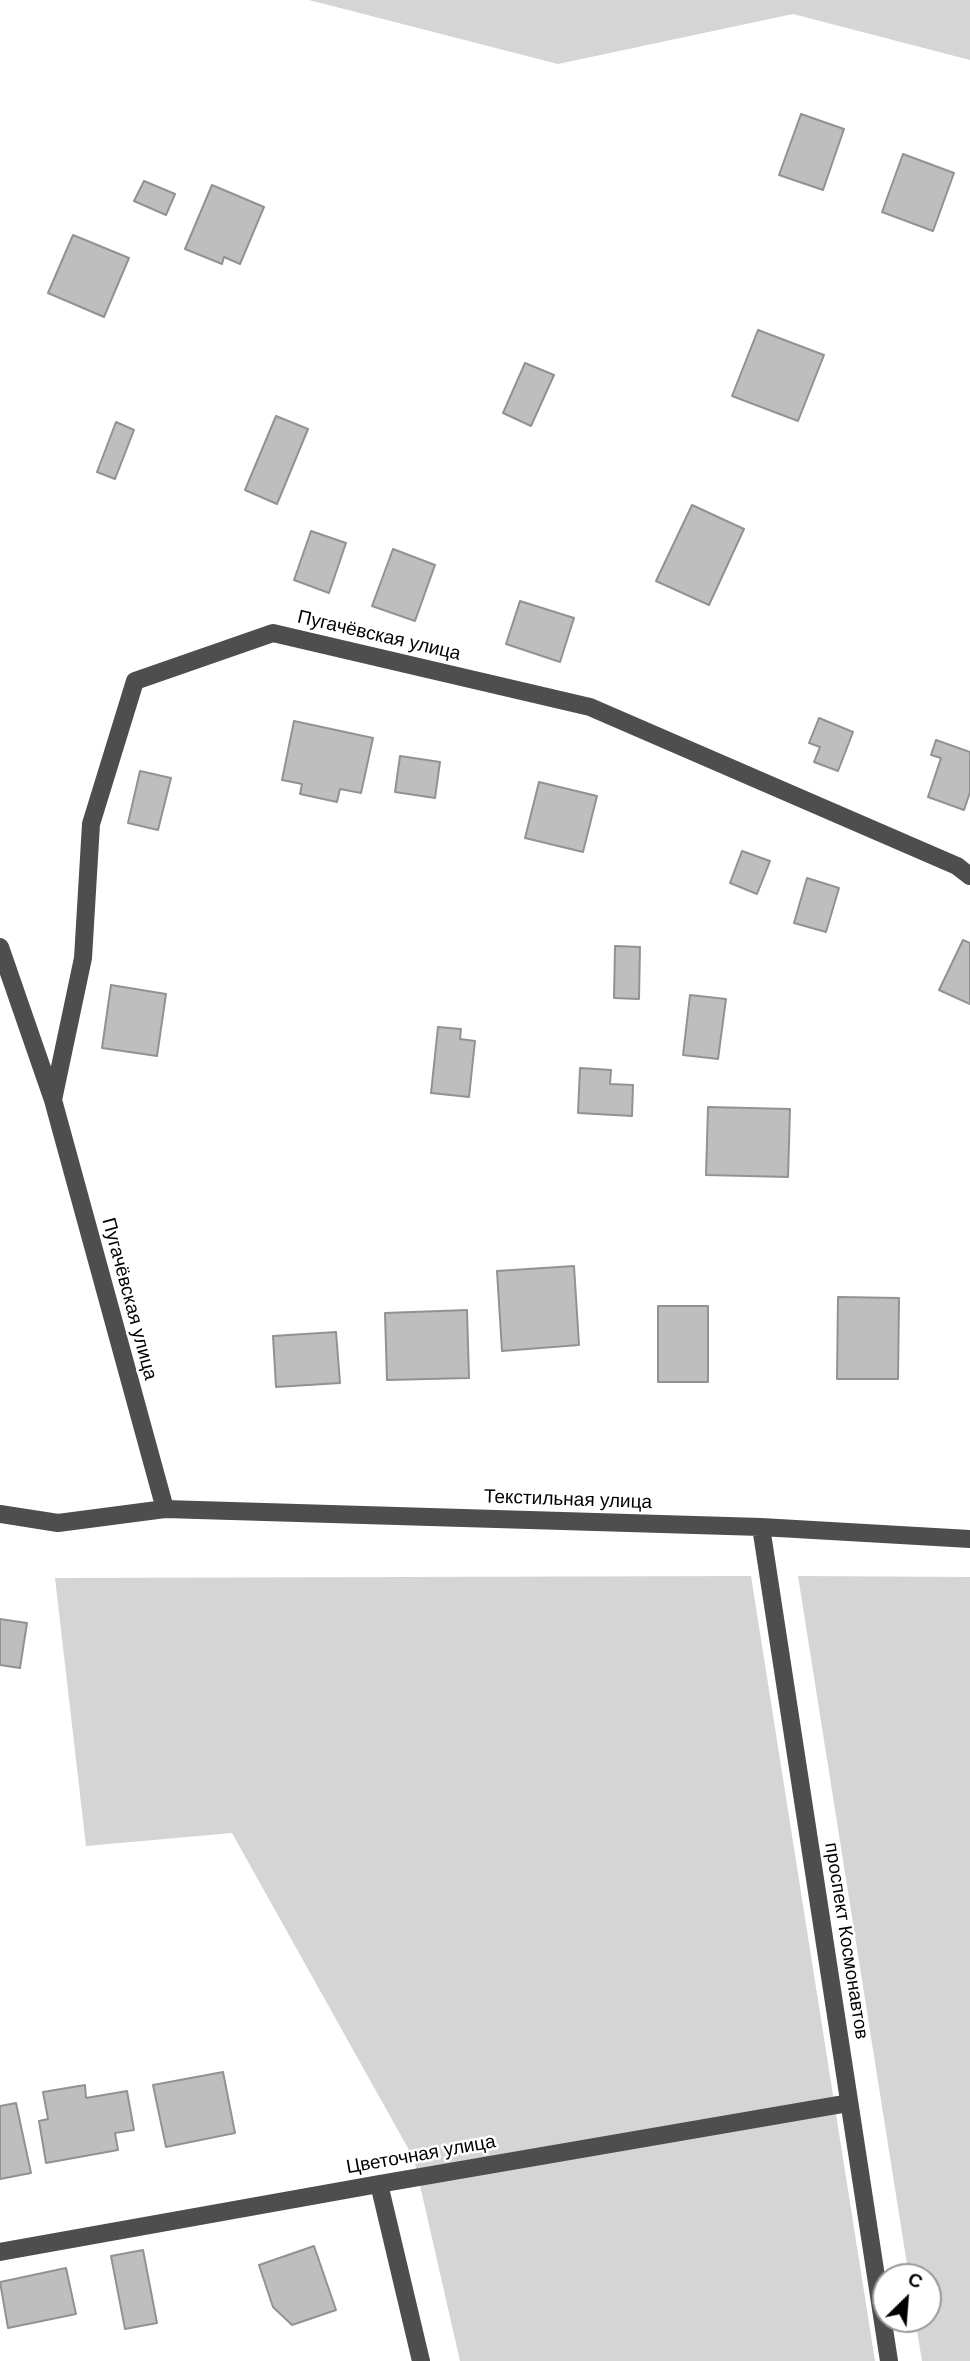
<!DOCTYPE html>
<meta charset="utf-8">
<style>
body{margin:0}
#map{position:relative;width:970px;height:2361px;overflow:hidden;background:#fff;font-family:Arial,sans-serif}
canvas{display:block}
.north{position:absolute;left:872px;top:2263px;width:70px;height:70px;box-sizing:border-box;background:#fff;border:2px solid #999;border-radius:50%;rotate:25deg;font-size:19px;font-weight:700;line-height:28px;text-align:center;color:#000}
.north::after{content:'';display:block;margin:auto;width:24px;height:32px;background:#000;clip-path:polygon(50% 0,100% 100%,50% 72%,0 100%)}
</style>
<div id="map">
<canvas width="970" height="2361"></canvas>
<div class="north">С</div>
</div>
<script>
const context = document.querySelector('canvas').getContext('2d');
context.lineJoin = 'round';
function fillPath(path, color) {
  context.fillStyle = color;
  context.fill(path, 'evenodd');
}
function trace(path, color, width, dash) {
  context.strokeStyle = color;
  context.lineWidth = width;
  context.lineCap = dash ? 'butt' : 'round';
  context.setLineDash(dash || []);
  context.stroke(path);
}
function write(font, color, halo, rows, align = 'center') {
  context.font = font + ' Arial,sans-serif';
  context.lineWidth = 5;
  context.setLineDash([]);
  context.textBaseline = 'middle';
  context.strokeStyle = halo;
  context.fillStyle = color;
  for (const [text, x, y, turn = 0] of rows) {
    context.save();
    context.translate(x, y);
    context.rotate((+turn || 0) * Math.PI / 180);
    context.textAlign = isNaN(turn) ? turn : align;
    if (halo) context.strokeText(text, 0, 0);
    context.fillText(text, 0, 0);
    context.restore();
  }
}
fillPath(new Path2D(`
 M 309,0 L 970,0 L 970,60 L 793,14 L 558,64 Z
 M 751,1576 L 875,2361 L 460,2361 L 414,2159 L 232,1833 L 86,1846 L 55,1578 Z
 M 798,1576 L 970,1577 L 970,2361 L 922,2361 L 915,2319 L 928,2319 L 928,2277 L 909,2277 Z`), '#d5d5d5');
const building = new Path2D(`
 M 801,114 L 844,129 L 823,190 L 779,175 Z
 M 903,154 L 954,173 L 933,231 L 882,212 Z
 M 144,181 L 175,194 L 166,215 L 134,201 Z
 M 212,185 L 264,207 L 240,264 L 224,257 L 222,264 L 185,249 Z
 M 73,235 L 129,258 L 104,317 L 48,293 Z
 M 758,330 L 824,355 L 798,421 L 732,396 Z
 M 525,363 L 554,375 L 531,426 L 503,413 Z
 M 276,416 L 308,429 L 277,504 L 245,490 Z
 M 116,422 L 134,430 L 115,479 L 97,472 Z
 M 692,505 L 744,529 L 709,605 L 656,581 Z
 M 311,531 L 346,543 L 329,593 L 294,580 Z
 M 393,549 L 435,565 L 415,621 L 372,606 Z
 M 520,601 L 574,618 L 560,662 L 506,644 Z
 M 819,718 L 853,732 L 838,771 L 814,762 L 820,747 L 809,743 Z
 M 294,721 L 373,738 L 361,793 L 340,789 L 337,802 L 300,794 L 302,784 L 282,780 Z
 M 936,740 L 970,752 L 970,792 L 964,810 L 928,797 L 941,758 L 931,755 Z
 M 400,756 L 440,762 L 435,798 L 395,792 Z
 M 140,771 L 171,778 L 158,830 L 128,823 Z
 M 539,782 L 597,796 L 583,852 L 525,838 Z
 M 742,851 L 770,861 L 757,894 L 730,883 Z
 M 807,878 L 839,888 L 826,932 L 794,923 Z
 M 963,940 L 970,943 L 970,1004 L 939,990 Z
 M 615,946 L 640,947 L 639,999 L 614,998 Z
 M 111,985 L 166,994 L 157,1056 L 102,1048 Z
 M 690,995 L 726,999 L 718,1059 L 683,1055 Z
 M 438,1027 L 461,1029 L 460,1039 L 475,1041 L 469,1097 L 431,1093 Z
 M 580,1068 L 611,1070 L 610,1084 L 633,1085 L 632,1116 L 578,1113 Z
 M 708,1107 L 790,1109 L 788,1177 L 706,1175 Z
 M 574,1266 L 579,1345 L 502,1351 L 497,1271 Z
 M 838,1297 L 899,1298 L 898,1379 L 837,1379 Z
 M 658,1306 L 708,1306 L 708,1382 L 658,1382 Z
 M 467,1310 L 469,1378 L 387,1380 L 385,1313 Z
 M 336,1332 L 340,1383 L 276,1387 L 273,1336 Z
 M 0,1619 L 27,1623 L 20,1668 L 0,1665 Z
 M 223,2072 L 235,2133 L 166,2147 L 153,2085 Z
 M 85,2085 L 86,2098 L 127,2091 L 134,2130 L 115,2133 L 118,2150 L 46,2163 L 39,2121 L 48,2119 L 43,2092 Z
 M 16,2103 L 31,2173 L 0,2179 L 0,2106 Z
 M 314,2246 L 336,2310 L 292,2325 L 273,2307 L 259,2265 Z
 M 143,2250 L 157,2323 L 125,2329 L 111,2256 Z
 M 66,2268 L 76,2314 L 8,2328 L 0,2282 Z`);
fillPath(building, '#bebebe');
trace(building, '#929292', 2);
trace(new Path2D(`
 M 0,947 L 53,1100 L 165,1509
 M 53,1100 L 83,958 L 91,824 L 135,681 L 273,633 L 590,707 L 957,866 L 970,876
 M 0,1514 L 58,1523 L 165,1509 L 761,1527 L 970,1539
 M 761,1527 L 889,2361
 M 379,2184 L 421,2361
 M 0,2252 L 379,2184 L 849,2103`), '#4e4e4e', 18);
write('19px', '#000', '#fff', [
 ["Пугачёвская улица",379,636,13],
 ["Пугачёвская улица",129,1299,75],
 ["Текстильная улица",568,1500,2],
 ["проспект Космонавтов",846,1941,81],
 ["Цветочная улица",421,2155,-10]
]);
</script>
